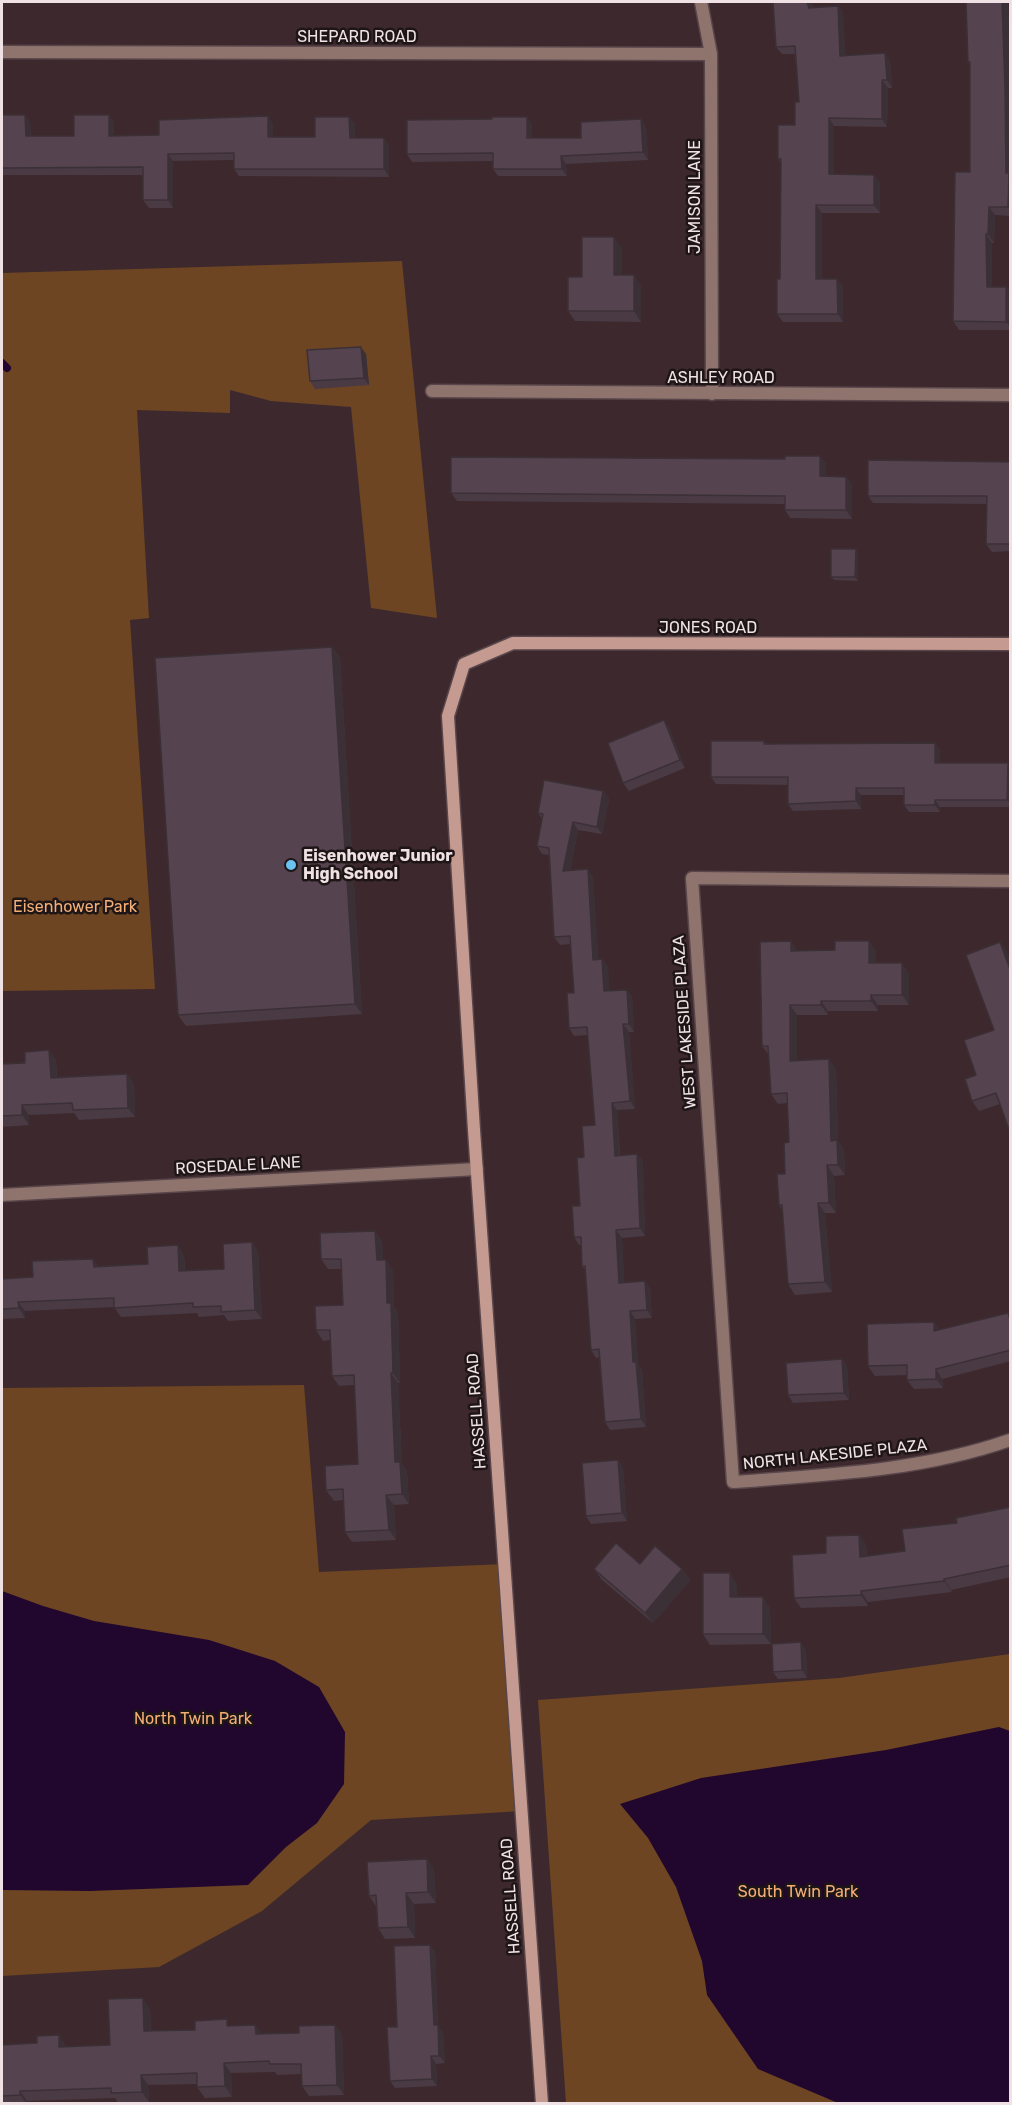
<!DOCTYPE html>
<style>
body{margin:0}
#map{position:relative;width:1012px;height:2105px;overflow:hidden;background:#3d292d;font-family:Rubik,sans-serif}
canvas{display:block}
.frame{position:absolute;inset:0;border:3px solid #efe1e4;pointer-events:none}
</style>
<div id="map">
<canvas width="1012" height="2105"></canvas>
<div class="frame"></div>
</div>
<script>
const context = document.querySelector('canvas').getContext('2d');
context.lineJoin = 'round';
function fillPath(path, color) {
  context.fillStyle = color;
  context.fill(path, 'evenodd');
}
function trace(path, color, width, dash) {
  context.strokeStyle = color;
  context.lineWidth = width;
  context.lineCap = dash ? 'butt' : 'round';
  context.setLineDash(dash || []);
  context.stroke(path);
}
function write(font, color, halo, rows, align = 'center') {
  context.font = font + ' Rubik,sans-serif';
  context.lineWidth = 5;
  context.setLineDash([]);
  context.textBaseline = 'middle';
  context.strokeStyle = halo;
  context.fillStyle = color;
  for (const [text, x, y, turn = 0] of rows) {
    context.save();
    context.translate(x, y);
    context.rotate((+turn || 0) * Math.PI / 180);
    context.textAlign = isNaN(turn) ? turn : align;
    if (halo) context.strokeText(text, 0, 0);
    context.fillText(text, 0, 0);
    context.restore();
  }
}
fillPath(new Path2D(`
 M 402,261 L 437,618 L 371,608 L 351,407 L 271,401 L 230,390 L 230,413 L 137,410 L 149,618 L 130,620 L 155,989 L 2,991 L 2,273 Z
 M 304,1385 L 319,1572 L 504,1564 L 522,1811 L 371,1820 L 262,1911 L 159,1967 L 2,1976 L 2,1388 Z
 M 1010,1654 L 1010,2103 L 566,2103 L 538,1700 L 839,1678 Z`), '#6d4523');
fillPath(new Path2D(`
 M 2,1591 L 43,1606 L 94,1621 L 209,1640 L 275,1661 L 319,1687 L 345,1732 L 344,1784 L 317,1823 L 286,1847 L 248,1885 L 90,1891 L 2,1890 Z
 M 999,1727 L 1010,1731 L 1010,2103 L 838,2103 L 758,2069 L 707,1995 L 702,1961 L 676,1887 L 648,1838 L 620,1804 L 701,1778 L 886,1750 Z`), '#21062e');
trace(new Path2D(`
 M 2,363 L 7,368`), '#21062e', 8);
const street = new Path2D(`
 M 701,2 L 711,54 L 712,394
 M 2,52 L 711,54
 M 432,391 L 1010,395
 M 1010,881 L 692,878 L 733,1482 C 826,1475 921,1471 1010,1440
 M 2,1195 L 477,1169`);
const secondary = new Path2D(`
 M 542,2104 L 474,1130 L 448,716 L 464,664 L 513,643 L 1010,644`);
trace(street, '#59464a', 15);
trace(secondary, '#59464a', 15);
trace(street, '#8f746e', 12);
trace(secondary, '#c59a90', 12);
fillPath(new Path2D(`
 M 773,2 L 811,2 L 813,7 L 838,6 L 843,14 L 845,55 L 890,61 L 892,88 L 888,88 L 887,127 L 834,126 L 834,174 L 880,182 L 880,213 L 822,213 L 822,279 L 837,279 L 843,287 L 843,322 L 783,322 L 777,314 L 780,279 L 781,163 L 778,159 L 795,125 L 799,102 L 795,54 L 782,54 L 776,47 Z
 M 1008,4 L 1011,73 L 1011,216 L 995,215 L 994,243 L 992,243 L 992,287 L 1006,287 L 1011,293 L 1011,330 L 959,330 L 953,321 L 970,172 L 970,65 L 968,62 Z
 M 2,115 L 30,122 L 31,136 L 74,136 L 114,122 L 114,136 L 159,135 L 273,124 L 273,137 L 315,137 L 349,117 L 355,124 L 355,138 L 389,145 L 389,177 L 239,176 L 234,169 L 234,160 L 173,161 L 173,208 L 149,208 L 143,200 L 143,175 L 2,175 Z
 M 641,119 L 646,127 L 648,160 L 566,164 L 567,176 L 498,176 L 493,169 L 493,161 L 412,162 L 407,154 L 532,124 L 532,138 L 581,138 Z
 M 622,248 L 621,275 L 641,286 L 641,322 L 575,321 L 568,311 L 582,277 Z
 M 366,354 L 369,385 L 315,389 L 310,381 Z
 M 820,456 L 826,464 L 826,476 L 846,477 L 852,485 L 852,519 L 790,518 L 785,510 L 785,504 L 457,501 L 451,493 Z
 M 1011,462 L 1011,551 L 992,552 L 986,544 L 987,504 L 873,503 L 868,496 Z
 M 858,553 L 858,581 L 834,580 L 831,577 Z
 M 332,647 L 340,657 L 362,1014 L 186,1026 L 178,1015 Z
 M 669,728 L 685,768 L 629,791 L 623,783 Z
 M 764,741 L 767,744 L 935,743 L 940,750 L 940,763 L 1008,763 L 1011,767 L 1011,807 L 940,807 L 940,812 L 909,812 L 904,805 L 904,795 L 861,795 L 861,809 L 793,811 L 788,804 L 788,785 L 716,784 L 711,777 Z
 M 603,791 L 609,799 L 602,834 L 578,830 L 570,871 L 593,877 L 598,960 L 602,959 L 608,967 L 609,991 L 627,990 L 632,997 L 634,1032 L 629,1032 L 635,1109 L 617,1110 L 620,1155 L 637,1154 L 643,1162 L 645,1236 L 622,1238 L 624,1282 L 645,1281 L 650,1289 L 652,1318 L 635,1319 L 638,1365 L 642,1370 L 646,1427 L 610,1430 L 605,1422 L 599,1357 L 596,1358 L 591,1350 L 586,1271 L 582,1266 L 581,1245 L 579,1245 L 574,1237 L 580,1206 L 584,1157 L 595,1125 L 588,1035 L 574,1036 L 569,1028 L 574,993 L 571,944 L 560,945 L 554,937 L 549,855 L 542,854 L 537,846 L 542,819 L 538,813 Z
 M 1000,942 L 1007,952 L 1011,962 L 1011,1135 L 1000,1104 L 979,1111 L 972,1101 L 976,1075 L 994,1030 Z
 M 797,951 L 876,951 L 876,963 L 909,973 L 909,1005 L 878,1005 L 878,1011 L 828,1011 L 828,1015 L 797,1015 L 797,1060 L 836,1069 L 838,1141 L 844,1150 L 845,1175 L 834,1176 L 836,1213 L 825,1213 L 832,1292 L 795,1295 L 788,1284 L 782,1210 L 779,1205 L 785,1174 L 789,1142 L 787,1103 L 778,1104 L 771,1094 L 769,1055 L 762,1046 Z
 M 56,1060 L 57,1077 L 127,1074 L 134,1084 L 135,1117 L 79,1120 L 74,1113 L 29,1115 L 29,1125 L 2,1127 L 2,1064 Z
 M 375,1231 L 382,1241 L 383,1260 L 386,1260 L 393,1271 L 394,1307 L 398,1313 L 400,1383 L 398,1383 L 402,1464 L 407,1472 L 409,1504 L 394,1505 L 396,1540 L 352,1542 L 345,1532 L 343,1500 L 334,1501 L 326,1490 L 358,1464 L 354,1385 L 339,1386 L 332,1376 L 330,1340 L 323,1341 L 316,1330 L 343,1305 L 342,1269 L 328,1269 L 321,1259 Z
 M 252,1242 L 258,1252 L 262,1319 L 228,1321 L 224,1315 L 199,1317 L 197,1313 L 121,1317 L 114,1307 L 25,1311 L 25,1318 L 2,1319 L 2,1279 L 33,1277 L 99,1266 L 148,1264 L 184,1255 L 185,1271 L 224,1269 Z
 M 1008,1313 L 1011,1316 L 1011,1361 L 942,1379 L 943,1388 L 914,1389 L 907,1380 L 907,1375 L 875,1376 L 868,1366 L 940,1330 Z
 M 842,1359 L 847,1367 L 849,1400 L 793,1403 L 788,1395 Z
 M 618,1460 L 623,1468 L 627,1521 L 591,1524 L 586,1516 Z
 M 1011,1507 L 1011,1577 L 951,1590 L 952,1592 L 868,1602 L 868,1606 L 801,1608 L 794,1598 L 826,1553 L 859,1535 L 866,1545 L 867,1556 L 905,1551 L 957,1523 Z
 M 640,1564 L 682,1569 L 690,1580 L 653,1623 L 602,1580 L 594,1569 Z
 M 737,1584 L 737,1597 L 770,1608 L 771,1644 L 710,1645 L 703,1634 Z
 M 806,1650 L 807,1678 L 778,1679 L 773,1672 Z
 M 427,1859 L 434,1870 L 436,1903 L 414,1904 L 415,1938 L 385,1939 L 378,1928 L 376,1906 L 369,1896 Z
 M 430,1945 L 435,1952 L 438,2026 L 443,2033 L 445,2063 L 436,2064 L 437,2086 L 395,2088 L 390,2081 L 397,2027 Z
 M 150,2009 L 151,2031 L 195,2030 L 231,2026 L 255,2025 L 262,2034 L 299,2033 L 335,2025 L 342,2035 L 344,2095 L 309,2096 L 302,2086 L 301,2074 L 277,2075 L 275,2072 L 231,2073 L 232,2097 L 205,2098 L 197,2087 L 197,2084 L 148,2085 L 149,2102 L 118,2103 L 115,2098 L 27,2101 L 27,2103 L 2,2103 L 2,2045 L 66,2046 L 66,2047 L 110,2045 Z`), '#493a44');
fillPath(new Path2D(`
 M 807,2 L 811,2 L 814,15 L 809,8 Z
 M 1002,2 L 1006,2 L 1008,4 L 1011,73 L 1011,211 L 1008,207 L 1006,173 Z
 M 838,6 L 843,14 L 846,64 L 840,56 Z
 M 885,53 L 890,61 L 892,88 L 887,80 Z
 M 882,80 L 888,88 L 887,127 L 882,119 Z
 M 25,115 L 30,122 L 31,143 L 26,136 Z
 M 109,115 L 114,122 L 114,143 L 109,136 Z
 M 268,116 L 273,124 L 273,144 L 268,137 Z
 M 349,117 L 355,124 L 355,145 L 350,138 Z
 M 527,117 L 532,124 L 532,145 L 527,138 Z
 M 829,118 L 834,126 L 834,182 L 829,174 Z
 M 641,119 L 646,127 L 648,160 L 643,152 Z
 M 384,138 L 389,145 L 389,177 L 384,169 Z
 M 168,154 L 173,161 L 173,208 L 168,200 Z
 M 561,156 L 566,164 L 567,176 L 562,169 Z
 M 874,175 L 880,182 L 880,213 L 874,205 Z
 M 816,205 L 822,213 L 822,287 L 816,279 Z
 M 989,207 L 995,215 L 994,243 L 988,234 Z
 M 986,234 L 992,243 L 992,295 L 987,287 Z
 M 614,237 L 622,248 L 621,286 L 614,275 Z
 M 634,275 L 641,286 L 641,322 L 634,311 Z
 M 837,279 L 843,287 L 843,322 L 838,314 Z
 M 1006,287 L 1011,293 L 1011,328 L 1006,322 Z
 M 361,347 L 366,354 L 369,385 L 364,378 Z
 M 820,456 L 826,464 L 826,485 L 820,476 Z
 M 846,477 L 852,485 L 852,519 L 846,510 Z
 M 856,549 L 858,553 L 858,581 L 855,577 Z
 M 332,647 L 340,657 L 362,1014 L 355,1004 Z
 M 664,720 L 669,728 L 685,768 L 680,760 Z
 M 935,743 L 940,750 L 940,770 L 935,763 Z
 M 1008,763 L 1011,767 L 1011,805 L 1007,800 Z
 M 856,788 L 861,795 L 861,809 L 856,801 Z
 M 603,791 L 609,799 L 602,834 L 597,827 Z
 M 935,800 L 940,807 L 940,812 L 935,805 Z
 M 573,822 L 578,830 L 569,879 L 563,871 Z
 M 588,869 L 593,877 L 599,968 L 593,960 Z
 M 791,941 L 798,951 L 791,951 Z
 M 869,941 L 876,951 L 876,973 L 869,963 Z
 M 1000,942 L 1007,952 L 1011,962 L 1011,972 Z
 M 602,959 L 608,967 L 610,999 L 604,991 Z
 M 902,963 L 909,973 L 909,1005 L 902,995 Z
 M 627,990 L 632,997 L 634,1032 L 629,1024 Z
 M 871,995 L 878,1005 L 878,1011 L 871,1001 Z
 M 821,1001 L 828,1011 L 828,1015 L 821,1005 Z
 M 790,1005 L 797,1015 L 797,1071 L 790,1061 Z
 M 623,1024 L 629,1032 L 635,1109 L 630,1101 Z
 M 49,1050 L 56,1060 L 57,1088 L 51,1078 Z
 M 829,1059 L 836,1069 L 838,1141 L 844,1150 L 845,1175 L 838,1165 L 831,1141 Z
 M 127,1074 L 134,1084 L 135,1117 L 128,1108 Z
 M 612,1103 L 617,1110 L 620,1164 L 615,1156 Z
 M 22,1105 L 29,1115 L 29,1125 L 22,1115 Z
 M 637,1154 L 643,1162 L 645,1236 L 640,1228 Z
 M 827,1165 L 834,1176 L 836,1213 L 829,1203 Z
 M 818,1203 L 825,1213 L 832,1292 L 825,1282 Z
 M 616,1230 L 622,1238 L 625,1291 L 619,1283 Z
 M 375,1231 L 382,1241 L 384,1271 L 377,1260 Z
 M 252,1242 L 258,1252 L 262,1319 L 255,1310 Z
 M 178,1245 L 184,1255 L 185,1280 L 179,1271 Z
 M 93,1259 L 100,1268 L 94,1267 Z
 M 386,1260 L 393,1271 L 394,1307 L 398,1313 L 400,1383 L 393,1373 L 387,1303 Z
 M 645,1281 L 650,1289 L 652,1318 L 647,1310 Z
 M 18,1302 L 25,1311 L 25,1318 L 19,1308 Z
 M 630,1311 L 635,1319 L 638,1365 L 642,1370 L 646,1427 L 641,1419 L 633,1362 Z
 M 934,1322 L 941,1331 L 934,1331 Z
 M 842,1359 L 847,1367 L 849,1400 L 844,1393 Z
 M 936,1369 L 942,1379 L 943,1388 L 936,1379 Z
 M 391,1373 L 398,1383 L 402,1464 L 407,1472 L 409,1504 L 402,1494 L 395,1462 Z
 M 618,1460 L 623,1468 L 627,1521 L 622,1513 Z
 M 386,1495 L 394,1505 L 396,1540 L 389,1530 Z
 M 859,1535 L 866,1545 L 867,1568 L 860,1557 Z
 M 682,1569 L 690,1580 L 653,1623 L 645,1613 Z
 M 730,1573 L 737,1584 L 737,1608 L 730,1597 Z
 M 944,1579 L 951,1590 L 952,1592 L 944,1581 Z
 M 861,1591 L 868,1602 L 868,1606 L 861,1595 Z
 M 763,1597 L 770,1608 L 771,1644 L 763,1634 Z
 M 801,1642 L 806,1650 L 807,1678 L 802,1670 Z
 M 427,1859 L 434,1870 L 436,1903 L 428,1892 Z
 M 406,1893 L 414,1904 L 415,1938 L 408,1927 Z
 M 430,1945 L 435,1952 L 438,2026 L 443,2033 L 445,2063 L 439,2056 L 434,2025 Z
 M 143,1998 L 150,2009 L 151,2041 L 144,2031 Z
 M 255,2025 L 263,2035 L 256,2034 Z
 M 335,2025 L 342,2035 L 344,2095 L 337,2085 Z
 M 59,2035 L 66,2046 L 66,2057 L 59,2047 Z
 M 431,2056 L 436,2064 L 437,2086 L 432,2079 Z
 M 224,2063 L 231,2073 L 232,2097 L 225,2086 Z
 M 141,2075 L 148,2085 L 149,2102 L 142,2092 Z
 M 20,2091 L 27,2101 L 27,2103 L 26,2103 L 20,2095 Z`), '#3c3037');
const building = new Path2D(`
 M 773,2 L 807,2 L 809,8 L 838,6 L 840,56 L 885,53 L 887,80 L 882,80 L 882,119 L 829,118 L 829,174 L 874,175 L 874,205 L 816,205 L 816,279 L 837,279 L 838,314 L 777,314 L 777,279 L 780,279 L 781,159 L 778,159 L 778,125 L 795,125 L 795,102 L 799,102 L 795,46 L 776,47 Z
 M 966,2 L 1002,2 L 1005,87 L 1006,173 L 1009,173 L 1008,207 L 989,207 L 988,234 L 986,234 L 987,287 L 1006,287 L 1006,322 L 953,321 L 955,172 L 970,172 L 970,62 L 968,62 Z
 M 2,115 L 25,115 L 26,136 L 74,136 L 74,115 L 109,115 L 109,136 L 159,135 L 159,120 L 268,116 L 268,137 L 315,137 L 315,117 L 349,117 L 350,138 L 384,138 L 384,169 L 234,169 L 234,153 L 168,154 L 168,200 L 143,200 L 143,167 L 2,168 Z
 M 492,117 L 527,117 L 527,138 L 581,138 L 581,122 L 641,119 L 643,152 L 561,156 L 562,169 L 493,169 L 493,153 L 407,154 L 407,120 L 492,119 Z
 M 582,237 L 614,237 L 614,275 L 634,275 L 634,311 L 568,311 L 568,277 L 582,277 Z
 M 361,347 L 364,378 L 310,381 L 307,350 Z
 M 785,456 L 820,456 L 820,476 L 846,477 L 846,510 L 785,510 L 785,496 L 451,493 L 451,457 L 785,459 Z
 M 868,460 L 1011,462 L 1011,544 L 986,544 L 987,496 L 868,496 Z
 M 831,549 L 856,549 L 855,577 L 831,577 Z
 M 332,647 L 355,1004 L 178,1015 L 155,658 Z
 M 664,720 L 680,760 L 623,783 L 608,743 Z
 M 711,741 L 764,741 L 764,744 L 935,743 L 935,763 L 1008,763 L 1007,800 L 935,800 L 935,805 L 904,805 L 904,788 L 856,788 L 856,801 L 788,804 L 788,777 L 711,777 Z
 M 544,780 L 603,791 L 597,827 L 573,822 L 563,871 L 588,869 L 593,960 L 602,959 L 604,991 L 627,990 L 629,1024 L 623,1024 L 630,1101 L 612,1103 L 615,1156 L 637,1154 L 640,1228 L 616,1230 L 619,1283 L 645,1281 L 647,1310 L 630,1311 L 633,1362 L 636,1362 L 641,1419 L 605,1422 L 599,1349 L 591,1350 L 585,1266 L 582,1266 L 581,1237 L 574,1237 L 572,1206 L 580,1206 L 577,1158 L 584,1157 L 582,1126 L 595,1125 L 587,1027 L 569,1028 L 567,993 L 574,993 L 570,936 L 554,937 L 549,848 L 537,846 L 543,814 L 538,813 Z
 M 791,941 L 791,951 L 835,950 L 835,941 L 869,941 L 869,963 L 902,963 L 902,995 L 871,995 L 871,1001 L 821,1001 L 821,1005 L 790,1005 L 790,1061 L 829,1059 L 831,1141 L 837,1140 L 838,1165 L 827,1165 L 829,1203 L 818,1203 L 825,1282 L 788,1284 L 782,1205 L 779,1205 L 777,1174 L 785,1174 L 784,1143 L 789,1142 L 787,1093 L 771,1094 L 768,1046 L 762,1046 L 760,942 Z
 M 1000,942 L 1011,972 L 1011,1135 L 996,1093 L 972,1101 L 965,1079 L 976,1075 L 964,1040 L 994,1030 L 966,955 Z
 M 49,1050 L 51,1078 L 127,1074 L 128,1108 L 73,1110 L 72,1103 L 22,1105 L 22,1115 L 2,1116 L 2,1064 L 25,1063 L 25,1052 Z
 M 375,1231 L 377,1260 L 386,1260 L 387,1303 L 391,1303 L 393,1373 L 391,1373 L 395,1462 L 400,1462 L 402,1494 L 386,1495 L 389,1530 L 345,1532 L 343,1489 L 326,1490 L 325,1466 L 358,1464 L 354,1375 L 332,1376 L 330,1330 L 316,1330 L 315,1306 L 343,1305 L 341,1259 L 321,1259 L 320,1233 Z
 M 252,1242 L 255,1310 L 221,1312 L 221,1306 L 193,1307 L 193,1303 L 114,1308 L 114,1298 L 18,1302 L 19,1308 L 2,1309 L 2,1279 L 33,1277 L 32,1261 L 93,1259 L 94,1267 L 148,1264 L 147,1247 L 178,1245 L 179,1271 L 224,1269 L 223,1244 Z
 M 1008,1313 L 1011,1322 L 1011,1350 L 936,1369 L 936,1379 L 907,1380 L 907,1365 L 868,1366 L 867,1324 L 934,1322 L 934,1331 Z
 M 842,1359 L 844,1393 L 788,1395 L 786,1363 Z
 M 618,1460 L 622,1513 L 586,1516 L 582,1463 Z
 M 1011,1507 L 1011,1565 L 944,1579 L 944,1581 L 861,1591 L 861,1595 L 794,1598 L 792,1555 L 826,1553 L 826,1536 L 859,1535 L 860,1557 L 905,1551 L 902,1529 L 957,1523 L 956,1518 Z
 M 616,1543 L 640,1564 L 655,1546 L 682,1569 L 645,1613 L 594,1569 Z
 M 703,1573 L 730,1573 L 730,1597 L 763,1597 L 763,1634 L 703,1634 Z
 M 801,1642 L 802,1670 L 773,1672 L 772,1644 Z
 M 427,1859 L 428,1892 L 406,1893 L 408,1927 L 378,1928 L 376,1895 L 369,1896 L 367,1862 Z
 M 430,1945 L 434,2025 L 438,2025 L 439,2056 L 431,2056 L 432,2079 L 390,2081 L 387,2027 L 397,2027 L 394,1946 Z
 M 143,1998 L 144,2031 L 195,2030 L 195,2021 L 227,2019 L 227,2026 L 255,2025 L 256,2034 L 299,2033 L 299,2026 L 335,2025 L 337,2085 L 302,2086 L 301,2064 L 270,2064 L 269,2061 L 224,2063 L 225,2086 L 197,2087 L 197,2073 L 141,2075 L 142,2092 L 111,2093 L 111,2088 L 20,2091 L 20,2095 L 2,2096 L 2,2045 L 37,2043 L 37,2036 L 59,2035 L 59,2047 L 110,2045 L 108,1999 Z`);
fillPath(building, '#55444f');
trace(building, '#3c3037', 1.5);
for (const [x, y, r, color] of [
 [291,865,6,"#6ac3f1"]
]) {
  const dot = new Path2D();
  dot.arc(x, y, r, 0, 2 * Math.PI);
  context.fillStyle = color;
  context.fill(dot);
  trace(dot, '#1e1517', 2);
}
write('16px', '#efe1e4', '#1e1517', [
 ["SHEPARD ROAD",357,37],
 ["JAMISON LANE",695,197,-90],
 ["ASHLEY ROAD",721,378],
 ["JONES ROAD",708,628],
 ["WEST LAKESIDE PLAZA",685,1022,-94],
 ["ROSEDALE LANE",238,1166,-3],
 ["HASSELL ROAD",477,1411,-94],
 ["NORTH LAKESIDE PLAZA",835,1455,-6],
 ["HASSELL ROAD",511,1896,-94]
]);
write('bold 16px', '#efe1e4', '#1e1517', [
 ["Eisenhower Junior",303,856],
 ["High School",303,874]
], 'left');
write('16px', '#f4ae77', '#1e1517', [
 ["Eisenhower Park",75,907],
 ["North Twin Park",193,1719],
 ["South Twin Park",798,1892]
]);
</script>
